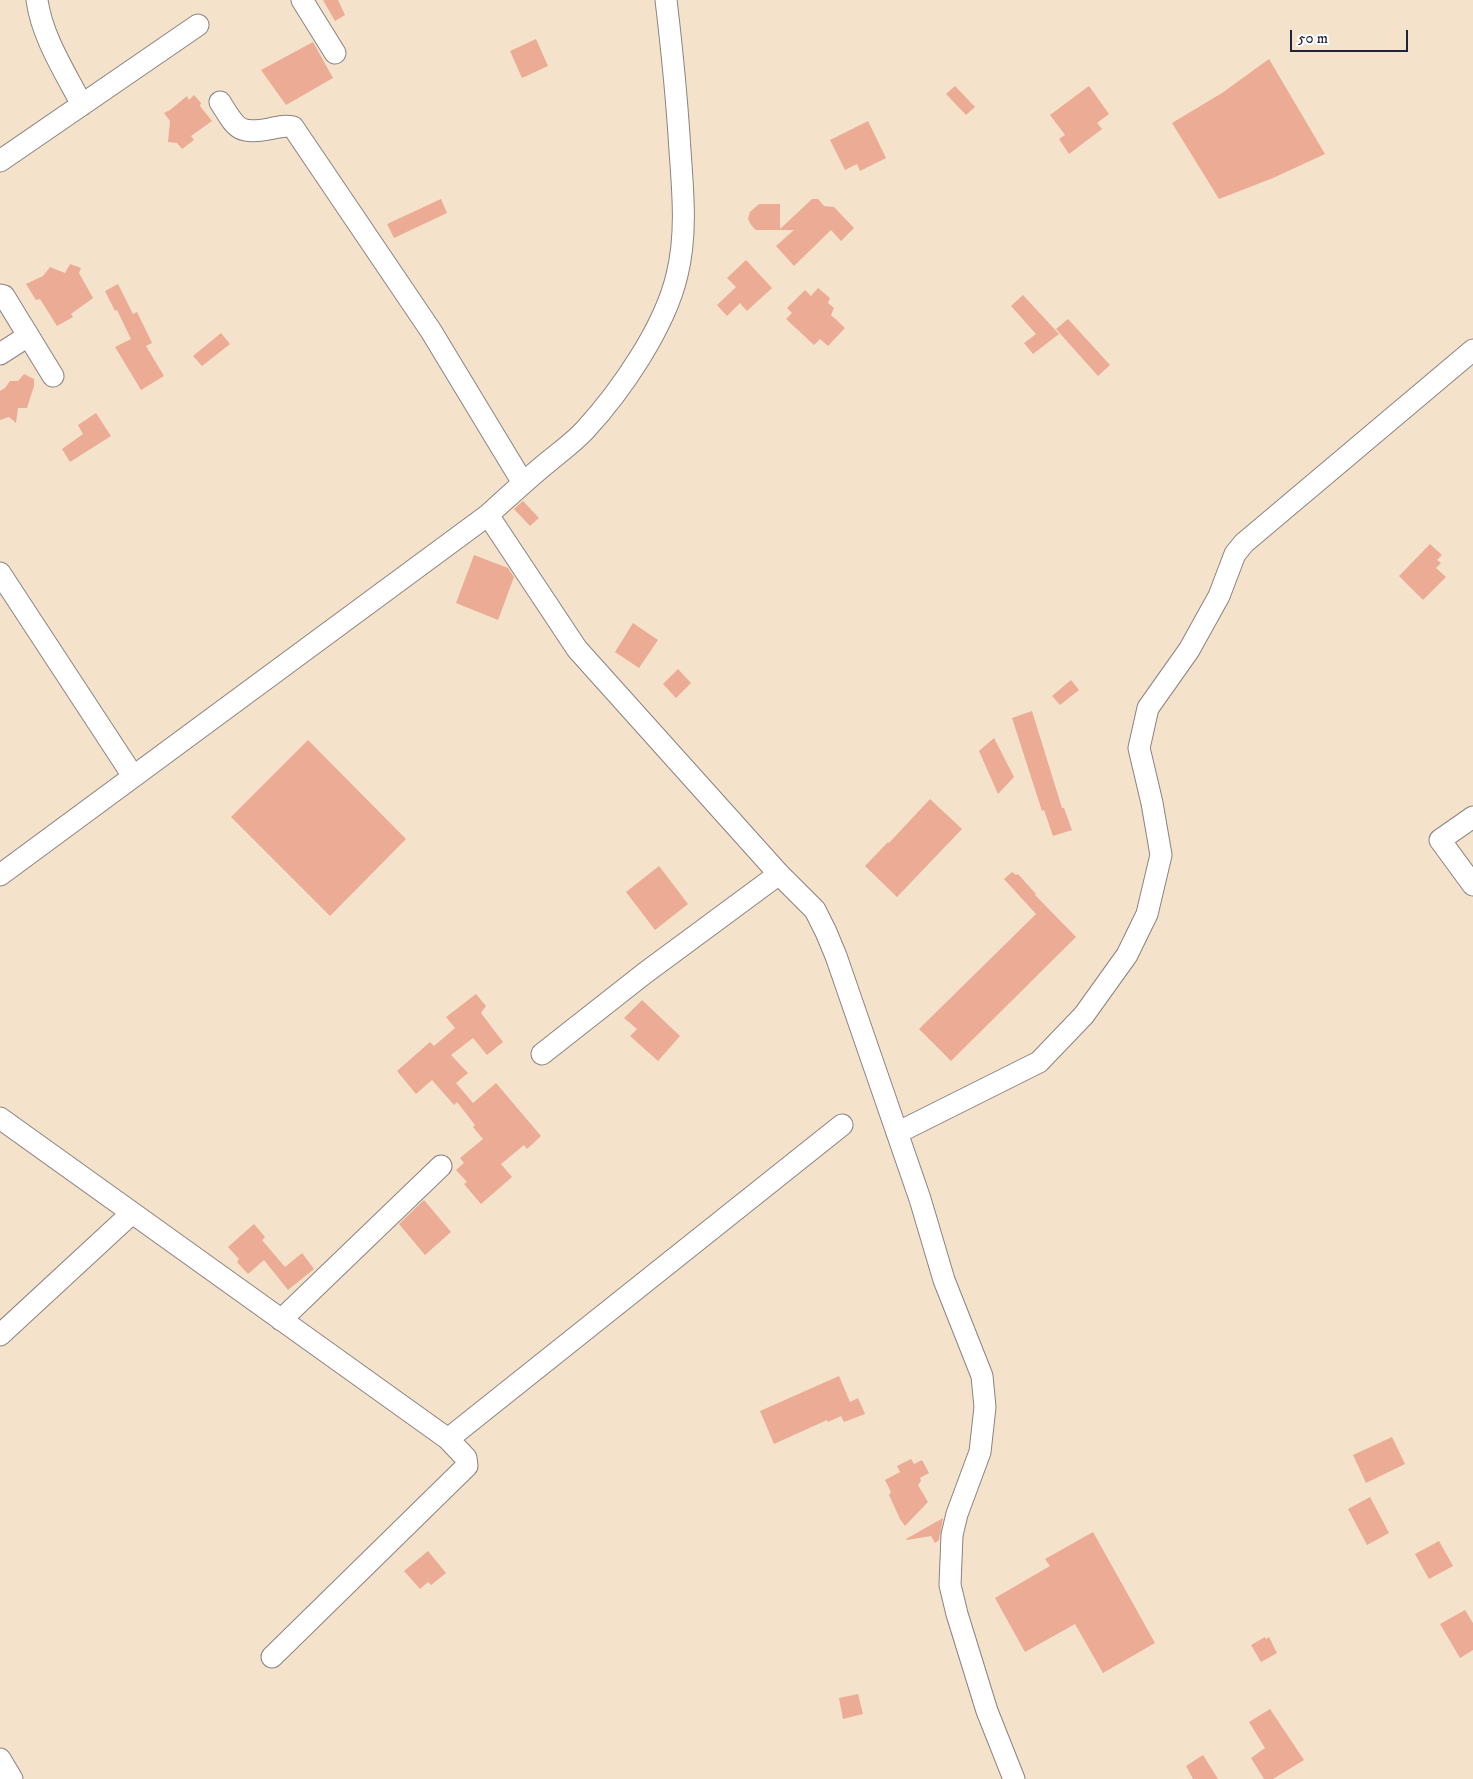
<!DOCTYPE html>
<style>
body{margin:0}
#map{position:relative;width:1473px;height:1779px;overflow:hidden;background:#f4e3ca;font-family:"IM FELL DW Pica",serif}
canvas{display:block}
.scale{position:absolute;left:1290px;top:30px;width:118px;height:22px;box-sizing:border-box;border:2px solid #22223b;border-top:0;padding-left:6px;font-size:15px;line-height:18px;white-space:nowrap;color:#22223b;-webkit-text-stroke:4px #fff;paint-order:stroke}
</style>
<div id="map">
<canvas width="1473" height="1779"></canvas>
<div class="scale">50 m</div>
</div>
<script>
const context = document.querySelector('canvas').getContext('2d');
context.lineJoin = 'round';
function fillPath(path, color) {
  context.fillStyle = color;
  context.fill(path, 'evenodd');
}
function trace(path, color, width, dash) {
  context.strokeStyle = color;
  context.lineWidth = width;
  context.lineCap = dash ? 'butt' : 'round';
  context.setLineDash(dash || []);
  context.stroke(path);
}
fillPath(new Path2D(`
 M 323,0 L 338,0 L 345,15 L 335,21 Z
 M 536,39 L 548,66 L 522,78 L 510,51 Z
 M 313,42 L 333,78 L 286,105 L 261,70 Z
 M 1269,59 L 1325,154 L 1273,178 L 1219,199 L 1172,123 L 1222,93 Z
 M 955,86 L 975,107 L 966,115 L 946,94 Z
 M 1089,86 L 1109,114 L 1097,123 L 1102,129 L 1069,154 L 1059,139 L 1065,135 L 1050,115 Z
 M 194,95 L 201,103 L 200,106 L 212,121 L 191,136 L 194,140 L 182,149 L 177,143 L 168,142 L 170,121 L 164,113 L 170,110 L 187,96 L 189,100 Z
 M 868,121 L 886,158 L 860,171 L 857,164 L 845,170 L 830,140 Z
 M 441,199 L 447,213 L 394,238 L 387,224 Z
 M 812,199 L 818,199 L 824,206 L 834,207 L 854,228 L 841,241 L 831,230 L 794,266 L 776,246 L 794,230 L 756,230 L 751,225 L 748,219 L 750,212 L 759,204 L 780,204 L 780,229 Z
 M 746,260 L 772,288 L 747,311 L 740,303 L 727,316 L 717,305 L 736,287 L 727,278 Z
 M 70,264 L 81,268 L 79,273 L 93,298 L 71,314 L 73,317 L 57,326 L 40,299 L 36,300 L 26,284 L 43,276 L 50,267 L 65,273 Z
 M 118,284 L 133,314 L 137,312 L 152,343 L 146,346 L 164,376 L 141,390 L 115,347 L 131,339 L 117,310 L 115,311 L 105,291 Z
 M 818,288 L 830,298 L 828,303 L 834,308 L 831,315 L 845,328 L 828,346 L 820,339 L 814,345 L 786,319 L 792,313 L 787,308 L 805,290 L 811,296 Z
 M 1023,295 L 1059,334 L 1033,354 L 1024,343 L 1036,334 L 1011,306 Z
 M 1068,319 L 1110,365 L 1098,376 L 1056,329 Z
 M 221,333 L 230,344 L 202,366 L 193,356 Z
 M 24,374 L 34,379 L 34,386 L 27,408 L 18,408 L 16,423 L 9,417 L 0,420 L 0,391 L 5,388 L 10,381 L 18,381 Z
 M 96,413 L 111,436 L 70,462 L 62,449 L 83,434 L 78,425 Z
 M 523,501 L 539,518 L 530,526 L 514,509 Z
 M 1430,544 L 1442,555 L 1437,560 L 1441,563 L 1436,568 L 1446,577 L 1423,600 L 1399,576 Z
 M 474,555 L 508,568 L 514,577 L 498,620 L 456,603 Z
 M 633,623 L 658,640 L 639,668 L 615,652 Z
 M 678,669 L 691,683 L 676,698 L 663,684 Z
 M 1071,680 L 1079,690 L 1060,705 L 1052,696 Z
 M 1032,711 L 1062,808 L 1064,808 L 1072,830 L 1053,836 L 1044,810 L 1042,811 L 1012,718 Z
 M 994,738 L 1014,777 L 998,794 L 979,751 Z
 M 308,740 L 406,839 L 330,916 L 231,817 Z
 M 930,799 L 962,829 L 897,897 L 865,866 L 888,842 L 889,843 Z
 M 659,866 L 688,904 L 655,930 L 626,892 Z
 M 1012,872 L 1016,875 L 1018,874 L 1036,894 L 1035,895 L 1076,937 L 951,1061 L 919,1029 L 1036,914 L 1004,879 Z
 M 476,994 L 486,1006 L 481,1013 L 503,1042 L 487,1055 L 473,1038 L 451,1055 L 468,1073 L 456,1083 L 473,1103 L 496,1083 L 541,1136 L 527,1149 L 524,1145 L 501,1164 L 512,1177 L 481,1204 L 464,1184 L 467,1182 L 456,1170 L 464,1163 L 460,1158 L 483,1139 L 473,1127 L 475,1125 L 457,1102 L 454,1105 L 432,1080 L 416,1094 L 397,1071 L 430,1042 L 434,1046 L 455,1028 L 446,1017 Z
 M 642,1000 L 680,1036 L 658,1061 L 630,1036 L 637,1029 L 624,1018 Z
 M 424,1200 L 451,1232 L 425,1255 L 399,1224 Z
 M 254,1224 L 265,1237 L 262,1240 L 285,1267 L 302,1253 L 314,1269 L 288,1290 L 264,1260 L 248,1274 L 237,1262 L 239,1259 L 228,1247 Z
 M 839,1376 L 850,1402 L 858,1398 L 865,1414 L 844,1422 L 841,1416 L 828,1422 L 827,1420 L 774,1444 L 760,1411 Z
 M 1392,1437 L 1405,1464 L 1366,1483 L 1353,1455 Z
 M 911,1459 L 914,1464 L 922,1460 L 929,1473 L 920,1478 L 921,1481 L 918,1485 L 928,1502 L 905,1526 L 900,1519 L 889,1495 L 891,1492 L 885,1480 L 900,1472 L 897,1466 Z
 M 1370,1497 L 1389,1533 L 1367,1545 L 1348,1509 Z
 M 943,1518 L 939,1540 L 935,1543 L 931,1536 L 907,1540 L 906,1539 Z
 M 1093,1532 L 1155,1643 L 1103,1673 L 1075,1624 L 1025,1652 L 995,1598 L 1050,1566 L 1045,1559 Z
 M 1439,1541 L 1453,1566 L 1429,1579 L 1415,1554 Z
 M 428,1551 L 446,1573 L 431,1585 L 428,1582 L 420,1589 L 404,1571 Z
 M 1465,1610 L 1473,1623 L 1473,1650 L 1460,1658 L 1440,1624 Z
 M 1265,1637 L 1266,1639 L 1269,1637 L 1277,1653 L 1261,1662 L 1251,1645 Z
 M 858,1694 L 863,1714 L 843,1719 L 839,1698 Z
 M 1270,1709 L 1304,1760 L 1273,1779 L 1264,1779 L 1251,1758 L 1265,1748 L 1249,1722 Z
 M 1203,1755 L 1218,1779 L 1193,1779 L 1186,1766 Z`), '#ecab94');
const minor = new Path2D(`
 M 37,0 C 42,37 65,72 82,105
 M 302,0 L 335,53
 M 220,102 C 236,127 237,135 269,129 C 278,127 284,125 293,127 L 431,331 L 523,483
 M 0,161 L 198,25
 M 0,295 L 4,296 L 53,376
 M 0,354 L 28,336
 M 488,515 L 577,649 L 779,874 L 815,910 L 826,932 L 836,956 L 920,1199 L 944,1280 L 982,1376 L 985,1407 L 980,1452 L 957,1514 L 952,1535 L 950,1585 L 957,1614 L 987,1711 L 1014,1779
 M 0,573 L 133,776
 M 1473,817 L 1440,840 L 1473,885
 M 0,875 L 488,515 C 508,497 527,479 548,462 C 560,452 574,442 585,430 C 621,391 665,327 677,275 C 687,235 683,192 680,151 C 677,100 672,50 666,0
 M 542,1054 L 645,973 L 779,874
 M 0,1118 L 448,1439 L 466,1458 L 467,1466 L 272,1657
 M 897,1133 L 1039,1062 L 1084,1015 L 1127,955 L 1147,914 L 1161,855 L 1152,803 L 1139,748 L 1148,708 L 1189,650 L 1219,596 L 1235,554 L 1244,543 L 1473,350
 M 281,1320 L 441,1166
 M 0,1335 L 132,1213
 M 448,1439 L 842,1125
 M 0,1759 L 12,1779`);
trace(minor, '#8b8282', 23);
trace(minor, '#fff', 21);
</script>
